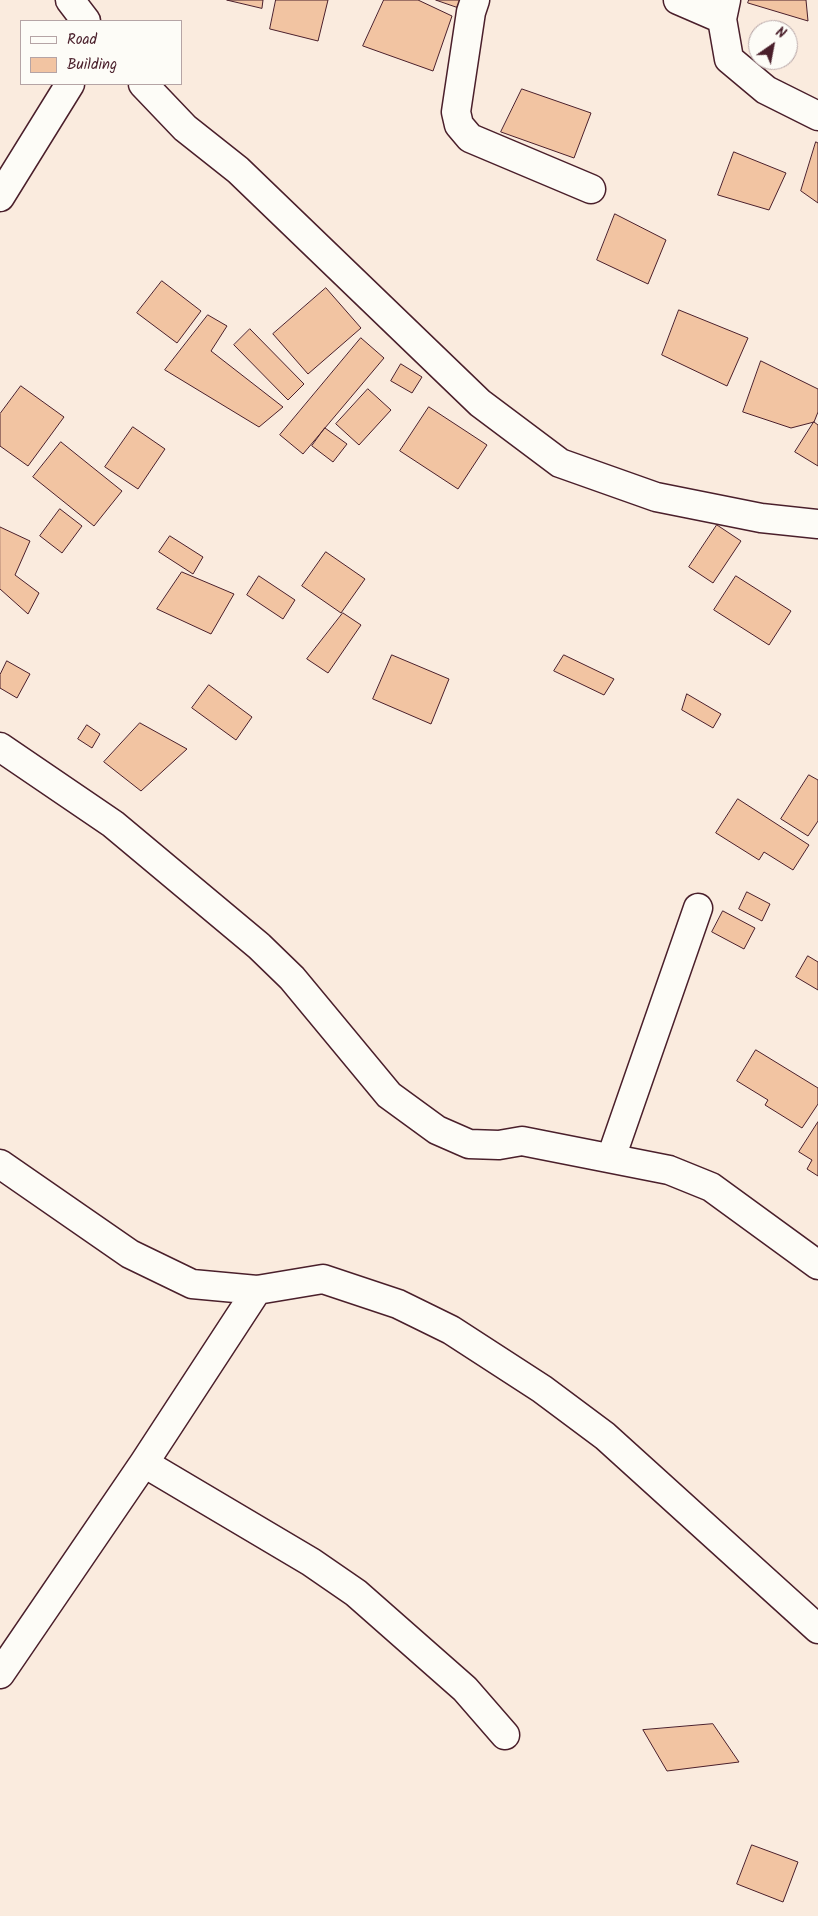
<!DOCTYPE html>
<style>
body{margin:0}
#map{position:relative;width:818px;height:1916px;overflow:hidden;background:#faebde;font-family:Kalam,sans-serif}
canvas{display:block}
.legend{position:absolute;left:20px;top:20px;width:162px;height:65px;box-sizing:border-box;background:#fdfcf7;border:1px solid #b5a4a5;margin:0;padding:6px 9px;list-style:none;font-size:15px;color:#4a1f2b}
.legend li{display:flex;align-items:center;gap:10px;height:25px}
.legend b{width:25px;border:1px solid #b5a4a5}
.north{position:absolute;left:748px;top:20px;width:50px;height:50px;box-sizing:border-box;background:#fdfcf7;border:1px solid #b5a4a5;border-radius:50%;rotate:33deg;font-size:14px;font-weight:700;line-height:20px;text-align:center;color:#4a1f2b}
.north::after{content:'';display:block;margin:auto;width:18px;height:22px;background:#4a1f2b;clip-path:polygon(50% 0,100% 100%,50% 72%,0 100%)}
</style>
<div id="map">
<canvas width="818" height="1916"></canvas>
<ul class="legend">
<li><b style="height:6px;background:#fdfcf7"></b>Road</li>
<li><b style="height:14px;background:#f2c4a2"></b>Building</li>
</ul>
<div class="north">N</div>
</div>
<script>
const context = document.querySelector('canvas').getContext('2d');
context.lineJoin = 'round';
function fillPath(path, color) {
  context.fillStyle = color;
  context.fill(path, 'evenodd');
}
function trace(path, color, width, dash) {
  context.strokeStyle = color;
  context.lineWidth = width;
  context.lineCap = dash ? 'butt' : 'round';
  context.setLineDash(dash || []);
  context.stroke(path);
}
const building = new Path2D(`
 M 227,0 L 263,0 L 262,8 Z
 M 276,0 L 328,0 L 318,41 L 270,29 Z
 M 384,0 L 418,0 L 452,16 L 433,71 L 363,46 Z
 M 436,0 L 460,0 L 457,7 Z
 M 749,0 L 806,0 L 808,21 L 748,3 Z
 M 522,89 L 591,113 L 574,158 L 501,132 Z
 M 816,142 L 818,143 L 818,203 L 801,191 Z
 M 734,152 L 786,173 L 769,210 L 718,195 Z
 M 615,214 L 666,240 L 648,284 L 597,260 Z
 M 162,281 L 201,311 L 177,343 L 137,313 Z
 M 326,288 L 361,328 L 308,374 L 273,334 Z
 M 679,310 L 748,338 L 727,386 L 662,355 Z
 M 208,315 L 227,326 L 211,351 L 283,407 L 259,427 L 165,370 Z
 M 250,329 L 304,384 L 288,400 L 234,345 Z
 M 361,338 L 384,358 L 303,454 L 280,435 Z
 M 761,361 L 818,389 L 818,412 L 814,422 L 791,428 L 743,412 Z
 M 401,364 L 422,377 L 412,393 L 391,381 Z
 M 21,386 L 64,417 L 28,466 L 0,446 L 0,414 Z
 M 368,389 L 391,410 L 359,445 L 336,424 Z
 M 429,407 L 487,445 L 458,489 L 400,451 Z
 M 814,422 L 818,425 L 818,466 L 795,452 Z
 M 133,427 L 165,449 L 138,489 L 105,467 Z
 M 325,428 L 347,444 L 333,462 L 312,446 Z
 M 61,442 L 122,491 L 94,526 L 33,477 Z
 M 60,509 L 82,526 L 62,553 L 40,536 Z
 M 717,525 L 741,541 L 713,583 L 689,567 Z
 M 0,527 L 30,541 L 15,575 L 39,593 L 28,614 L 0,589 Z
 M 170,536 L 203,557 L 193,574 L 159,552 Z
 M 326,552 L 365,579 L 341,613 L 302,586 Z
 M 182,572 L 234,594 L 211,634 L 157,609 Z
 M 259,576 L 295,600 L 283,619 L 247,595 Z
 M 736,576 L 791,611 L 769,645 L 714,610 Z
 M 343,613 L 361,625 L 328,673 L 307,659 Z
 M 392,655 L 449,679 L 431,724 L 373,699 Z
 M 564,655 L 614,679 L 604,695 L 554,671 Z
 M 7,661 L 30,674 L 17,698 L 0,688 L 0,675 Z
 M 209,685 L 252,717 L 236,740 L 192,708 Z
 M 687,694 L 721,714 L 713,728 L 682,710 Z
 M 140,723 L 187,749 L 141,791 L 104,762 Z
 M 87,725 L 100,734 L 92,748 L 78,739 Z
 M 809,775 L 818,780 L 818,821 L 808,836 L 781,819 Z
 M 738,799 L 809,845 L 793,870 L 764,852 L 759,860 L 716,833 Z
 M 747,892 L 770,904 L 762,921 L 739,909 Z
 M 723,911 L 755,928 L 744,949 L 712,932 Z
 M 808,956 L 818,962 L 818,990 L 796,977 Z
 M 756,1050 L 818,1088 L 818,1104 L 802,1128 L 765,1105 L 768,1100 L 737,1081 Z
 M 818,1122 L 818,1176 L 807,1169 L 812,1160 L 799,1152 Z
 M 713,1724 L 739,1762 L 667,1771 L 643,1730 Z
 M 752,1845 L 798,1862 L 783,1902 L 737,1884 Z`);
fillPath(building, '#f2c4a2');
trace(building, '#4a1f2b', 1);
const street = new Path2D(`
 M 70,0 L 86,21
 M 475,0 L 471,12 L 456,112 L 459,125 L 470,138 L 591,189
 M 678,0 L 722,19
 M 726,0 L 722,19 L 729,59 L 766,90 L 818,116
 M 143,84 L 185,128 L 238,170 L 480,403 L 560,463 L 656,497 L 761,518 L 818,524
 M 0,197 L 70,84
 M 0,747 L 113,824 L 259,946 L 292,978 L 389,1095 L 437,1130 L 469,1144 L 499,1145 L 522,1141 L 669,1170 L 711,1187 L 818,1265
 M 611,1158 L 698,908
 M 0,1164 L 130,1254 L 192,1284 L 257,1290 L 323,1279 L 398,1304 L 451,1330 L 542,1389 L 605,1436 L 818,1629
 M 144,1463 L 311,1562 L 356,1593 L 465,1689 L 505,1735
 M 0,1674 L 144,1463 L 257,1290`);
trace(street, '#4a1f2b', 31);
trace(street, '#fdfcf7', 28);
</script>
